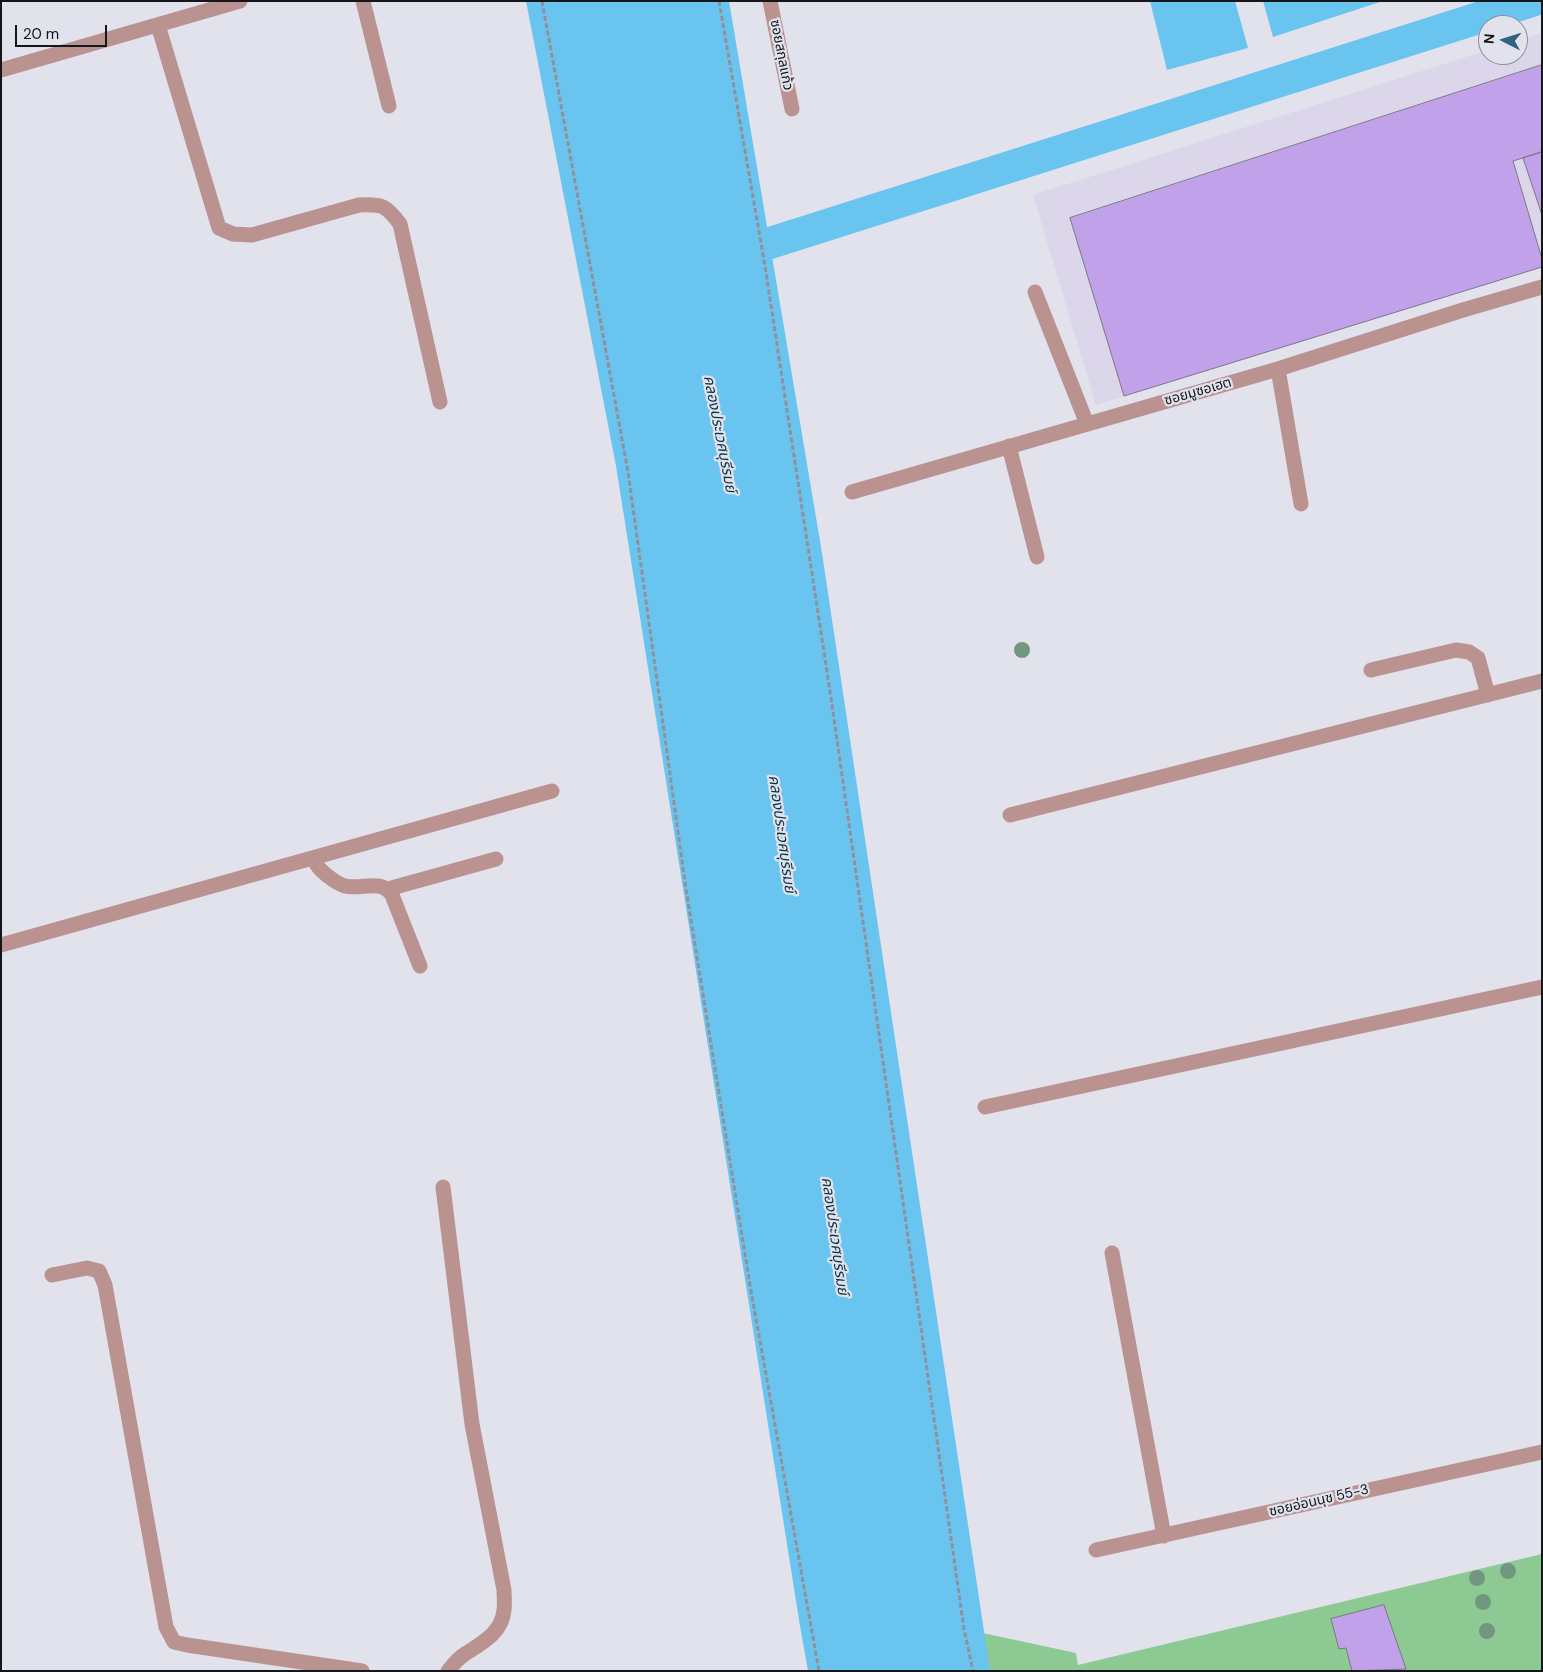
<!DOCTYPE html>
<meta charset="utf-8">
<style>
body{margin:0}
#map{position:relative;width:1543px;height:1672px;overflow:hidden;background:#e1e2ec;font-family:"DM Sans",sans-serif}
canvas{display:block}
.frame{position:absolute;inset:0;border:2px solid #151619;pointer-events:none}
.north{position:absolute;left:1478px;top:15px;width:50px;height:50px;box-sizing:border-box;background:#e1e2ec;border:1px solid #8f9098;border-radius:50%;rotate:275deg;font-size:14px;font-weight:700;line-height:20px;text-align:center;color:#151619}
.north::after{content:'';display:block;margin:auto;width:18px;height:22px;background:#316280;clip-path:polygon(50% 0,100% 100%,50% 72%,0 100%)}
.scale{position:absolute;left:15px;top:25px;width:92px;height:22px;box-sizing:border-box;border:2px solid #151619;border-top:0;padding-left:6px;font-size:15px;line-height:18px;white-space:nowrap;color:#151619;-webkit-text-stroke:4px #e1e2ec;paint-order:stroke}
</style>
<div id="map">
<canvas width="1543" height="1672"></canvas>
<div class="frame"></div>
<div class="north">N</div>
<div class="scale">20 m</div>
</div>
<script>
const context = document.querySelector('canvas').getContext('2d');
context.lineJoin = 'round';
function fillPath(path, color) {
  context.fillStyle = color;
  context.fill(path, 'evenodd');
}
function trace(path, color, width, dash) {
  context.strokeStyle = color;
  context.lineWidth = width;
  context.lineCap = dash ? 'butt' : 'round';
  context.setLineDash(dash || []);
  context.stroke(path);
}
function write(font, color, halo, rows, align = 'center') {
  context.font = font + ' "DM Sans","Noto Sans Thai",sans-serif';
  context.lineWidth = 4.5;
  context.setLineDash([]);
  context.textBaseline = 'middle';
  context.strokeStyle = halo;
  context.fillStyle = color;
  for (const [text, x, y, turn = 0] of rows) {
    context.save();
    context.translate(x, y);
    context.rotate((+turn || 0) * Math.PI / 180);
    context.textAlign = isNaN(turn) ? turn : align;
    if (halo) context.strokeText(text, 0, 0);
    context.fillText(text, 0, 0);
    context.restore();
  }
}
fillPath(new Path2D(`
 M 1542,33 L 1542,267 L 1096,405 L 1033,195 L 1488,50 L 1488,55 L 1518,55 L 1518,41 Z`), '#dcd6eb');
fillPath(new Path2D(`
 M 1542,1554 L 1542,1671 L 973,1671 L 964,1629 L 1076,1653 L 1078,1665 Z`), '#8dc993');
fillPath(new Path2D(`
 M 526,1 L 729,1 L 822,553 L 990,1671 L 808,1671 L 800,1626 L 616,466 Z
 M 1150,1 L 1235,1 L 1248,48 L 1167,70 Z
 M 1263,1 L 1383,1 L 1273,37 Z`), '#6ac4f0');
trace(new Path2D(`
 M 726,257 L 1532,1`), '#6ac4f0', 32);
const building = new Path2D(`
 M 1542,65 L 1542,152 L 1513,161 L 1542,259 L 1542,267 L 1124,396 L 1070,218 Z
 M 1542,152 L 1542,215 L 1523,158 Z
 M 1384,1605 L 1406,1669 L 1352,1671 L 1346,1648 L 1339,1649 L 1331,1619 Z`);
fillPath(building, '#c1a1ea');
trace(building, '#7c7981', 1);
trace(new Path2D(`
 M 542,1 L 628,472 L 686,889 L 750,1285 L 819,1671
 M 719,1 L 765,266 L 831,698 L 964,1629 L 973,1671`), '#909198', 3, [5, 2.5]);
trace(new Path2D(`
 M 363,1 L 389,106
 M 770,1 L 792,109
 M 158,25 L 219,228 L 233,234 L 252,235 L 359,205 C 382,204 386,205 400,224 L 440,402
 M 1,70 L 240,1
 M 1035,292 L 1087,424
 M 1278,369 L 1301,504
 M 1009,446 L 1037,557
 M 852,492 L 1278,369 L 1463,310 L 1542,287
 M 1371,670 L 1456,650 L 1469,652 L 1478,658 L 1488,695
 M 1010,815 L 1542,681
 M 313,858 C 315,862 318,868 322,871 C 327,876 338,884 345,886 C 362,890 381,878 392,895 L 420,966
 M 388,889 L 496,859
 M 1,945 L 552,791
 M 985,1107 L 1542,987
 M 443,1187 L 472,1424 L 504,1590 C 504,1597 505,1604 504,1610 C 502,1633 482,1643 465,1654 C 458,1658 453,1665 448,1671
 M 1112,1253 L 1164,1536
 M 52,1275 L 87,1268 L 99,1271 L 105,1285 L 166,1627 L 174,1642 L 187,1645 L 362,1671
 M 1096,1550 L 1542,1452`), '#ba9391', 15);
context.fillStyle = '#71987f';
for (const [x, y] of [
 [1022,650],
 [1508,1571],
 [1477,1578],
 [1483,1602],
 [1487,1631]
]) {
  context.beginPath();
  context.arc(x, y, 8, 0, 2 * Math.PI);
  context.fill();
}
write('14px', '#151619', '#e1e2ec', [
 ["ซอยสกุลแก้ว",781,55,79],
 ["ซอยมูซอเฮต",1198,392,-16],
 ["ซอยอ่อนนุช 55-3",1319,1501,-13]
]);
write('italic 15px', '#0a3446', '#e1e2ec', [
 ["คลองประเวศบุรีรมย์",719,434,79],
 ["คลองประเวศบุรีรมย์",781,834,82],
 ["คลองประเวศบุรีรมย์",834,1236,82]
]);
</script>
